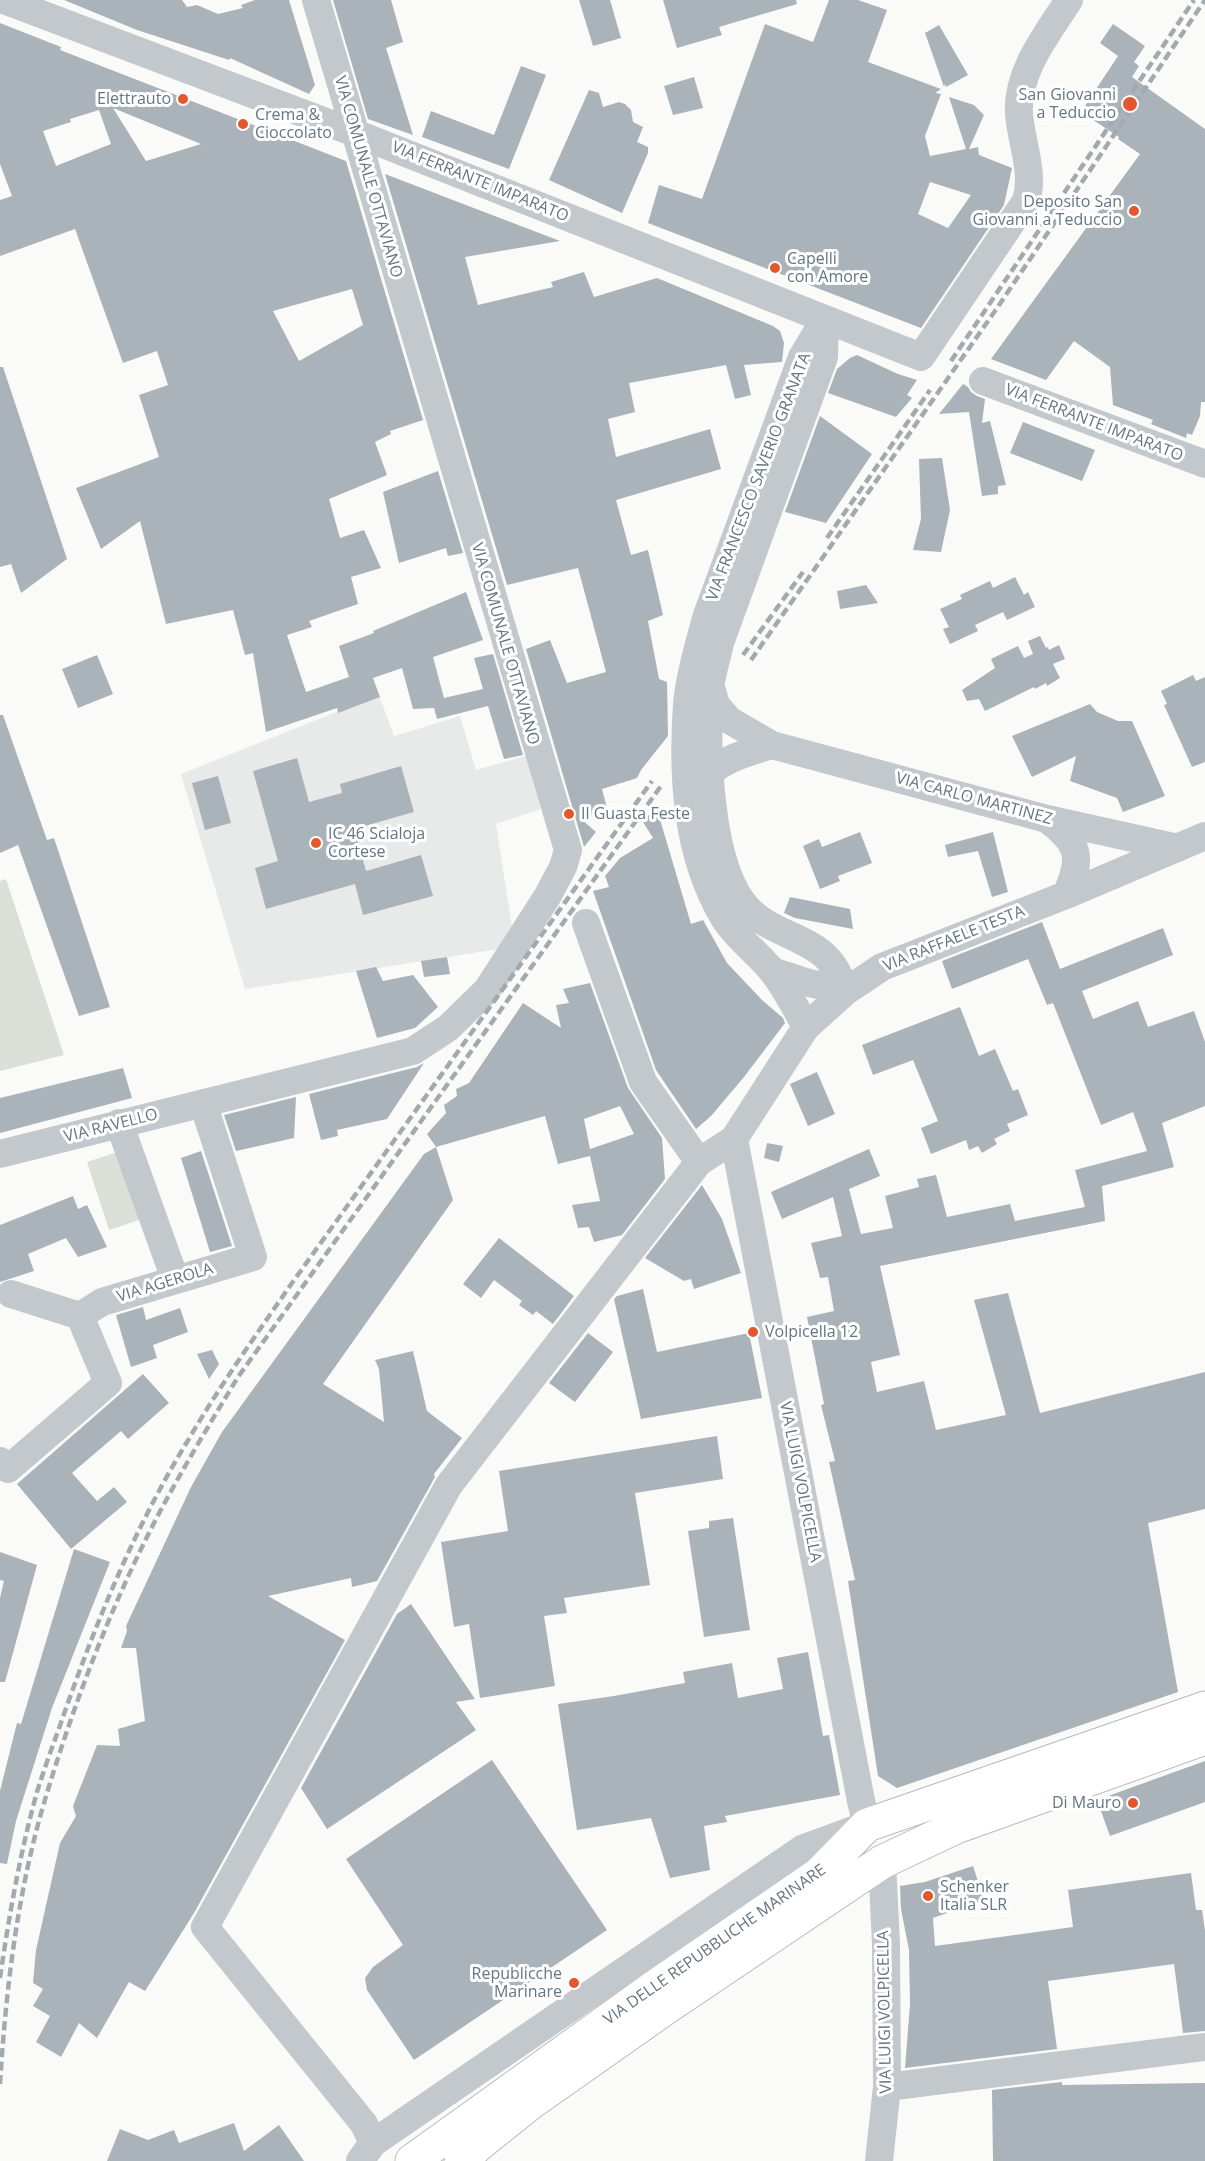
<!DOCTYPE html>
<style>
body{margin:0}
canvas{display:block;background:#fafaf8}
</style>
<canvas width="1205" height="2161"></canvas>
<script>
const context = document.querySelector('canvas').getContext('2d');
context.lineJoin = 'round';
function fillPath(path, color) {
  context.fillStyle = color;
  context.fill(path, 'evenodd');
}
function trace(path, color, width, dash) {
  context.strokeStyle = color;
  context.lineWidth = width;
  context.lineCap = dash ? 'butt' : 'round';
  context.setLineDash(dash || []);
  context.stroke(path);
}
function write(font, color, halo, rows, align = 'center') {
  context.font = font + ' "Open Sans",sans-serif';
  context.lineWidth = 6;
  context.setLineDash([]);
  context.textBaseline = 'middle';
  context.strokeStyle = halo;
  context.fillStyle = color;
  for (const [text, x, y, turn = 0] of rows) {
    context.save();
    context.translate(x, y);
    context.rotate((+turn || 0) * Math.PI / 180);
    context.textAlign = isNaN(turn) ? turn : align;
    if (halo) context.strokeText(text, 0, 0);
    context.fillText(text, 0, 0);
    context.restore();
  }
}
fillPath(new Path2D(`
 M 379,695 L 394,736 L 460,716 L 476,770 L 526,756 L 541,809 L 496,824 L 514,940 L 505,948 L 245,989 L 181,774 Z`), '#e8e9e9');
fillPath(new Path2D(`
 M 6,879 L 64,1055 L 0,1071 L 0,881 Z
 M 120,1151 L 142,1219 L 109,1230 L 87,1162 Z`), '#dadfd7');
fillPath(new Path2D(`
 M 64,0 L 182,0 L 187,7 L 197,5 L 218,14 L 243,8 L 241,5 L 255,0 L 289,0 L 315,85 L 309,94 L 230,58 L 229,60 L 137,30 Z
 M 333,0 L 391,0 L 403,42 L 386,48 L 413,135 L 368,119 Z
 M 579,0 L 610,0 L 621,38 L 593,46 Z
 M 663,0 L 796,0 L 797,4 L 719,27 L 722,35 L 677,48 Z
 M 829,0 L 858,0 L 887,10 L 868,62 L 941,89 L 935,93 L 941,94 L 925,136 L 930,156 L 966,149 L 949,97 L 974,105 L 984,115 L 969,149 L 978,147 L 979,155 L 1012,168 L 1004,205 L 921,328 L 648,223 L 659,185 L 702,199 L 765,24 L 813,42 ZM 930,182 L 971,195 L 948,228 L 918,214 Z
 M 0,23 L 61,47 L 60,50 L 346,161 L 423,420 L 390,431 L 391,434 L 375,442 L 387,475 L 329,499 L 340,538 L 364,530 L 381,568 L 351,577 L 358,604 L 309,621 L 312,627 L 287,635 L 306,692 L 349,677 L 339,646 L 374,633 L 373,631 L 466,592 L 483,640 L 433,657 L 444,698 L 483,689 L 474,658 L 493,654 L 523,755 L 504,759 L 488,706 L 437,719 L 434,708 L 413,709 L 402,668 L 373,678 L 380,697 L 338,713 L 337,708 L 266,732 L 253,653 L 245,655 L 233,610 L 166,624 L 140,521 L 101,549 L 76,488 L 159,457 L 139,395 L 168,385 L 157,351 L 123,363 L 75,229 L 0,256 L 0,200 L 12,196 L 0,164 ZM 113,108 L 201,144 L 146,161 ZM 99,110 L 111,144 L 56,166 L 43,131 L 71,122 L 70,119 ZM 352,289 L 363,325 L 299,361 L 273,311 Z
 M 1113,24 L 1145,46 L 1134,62 L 1139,66 L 1132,77 L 1205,129 L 1205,402 L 1201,402 L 1200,416 L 1192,435 L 1187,433 L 1186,438 L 1151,424 L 1153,420 L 1113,405 L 1110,367 L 1074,341 L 1046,380 L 991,359 L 1140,154 L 1118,139 L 1119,137 L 1081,112 L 1118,56 L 1100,43 Z
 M 939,25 L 968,75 L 946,87 L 945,84 L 944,87 L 925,33 Z
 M 521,66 L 546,75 L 509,169 L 422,137 L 431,111 L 494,135 Z
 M 694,77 L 703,108 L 673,115 L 664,86 Z
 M 589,90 L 599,93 L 603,107 L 619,102 L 625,104 L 631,110 L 633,122 L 643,127 L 637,142 L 648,147 L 648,153 L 622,213 L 549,180 Z
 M 385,174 L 560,241 L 465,257 L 478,305 L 553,287 L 551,282 L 584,272 L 594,297 L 657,278 L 773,326 L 780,331 L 784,343 L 782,362 L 744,365 L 751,395 L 735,399 L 726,365 L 629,383 L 635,412 L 608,419 L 616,457 L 710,429 L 721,469 L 616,500 L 631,555 L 648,550 L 663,615 L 648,621 L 659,679 L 667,682 L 668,736 L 641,770 L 637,778 L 602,789 L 607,808 L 581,819 L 596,832 L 584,847 L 526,649 L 550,640 L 567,683 L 606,672 L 578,568 L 507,585 Z
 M 857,355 L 898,374 L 917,380 L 907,395 L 912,398 L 896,417 L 828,393 L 837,369 L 850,358 Z
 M 0,367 L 3,367 L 67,559 L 21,593 L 11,564 L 0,567 Z
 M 963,384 L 968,387 L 971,392 L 977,396 L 985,399 L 982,423 L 990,421 L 1006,485 L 998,486 L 998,494 L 982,496 L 969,412 L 939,414 Z
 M 820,416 L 872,454 L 826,523 L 785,512 Z
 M 1023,422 L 1095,450 L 1082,481 L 1010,453 Z
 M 942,458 L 950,510 L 941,552 L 913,550 L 921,519 L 919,459 Z
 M 438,471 L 463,553 L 448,556 L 446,548 L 399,563 L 383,492 Z
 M 1015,577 L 1024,595 L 1028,592 L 1035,607 L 1007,620 L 1003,612 L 975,625 L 978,631 L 950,644 L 943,629 L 949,627 L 940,609 L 962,599 L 960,595 L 990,581 L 993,588 Z
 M 866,585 L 878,603 L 840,609 L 837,591 Z
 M 1040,636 L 1046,648 L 1048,647 L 1049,650 L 1059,645 L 1065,659 L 1053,664 L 1060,678 L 1047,686 L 1046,683 L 1035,689 L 1034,687 L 985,711 L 979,699 L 967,701 L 962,690 L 995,668 L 991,659 L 1018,646 L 1024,658 L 1033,654 L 1028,641 Z
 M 97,655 L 113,694 L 78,708 L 62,669 Z
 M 1193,675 L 1196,681 L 1205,677 L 1205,762 L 1192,767 L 1164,705 L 1167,704 L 1161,691 Z
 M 1090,704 L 1097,712 L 1118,721 L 1132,721 L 1165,796 L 1123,812 L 1117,798 L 1070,781 L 1076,756 L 1032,777 L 1012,736 Z
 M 0,715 L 3,715 L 47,840 L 54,838 L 110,1007 L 79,1016 L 18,845 L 0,853 Z
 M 297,758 L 309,802 L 342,793 L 340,784 L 401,766 L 414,812 L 354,829 L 366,871 L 421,855 L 433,896 L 363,915 L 355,884 L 266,909 L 255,868 L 278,861 L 253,771 Z
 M 218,776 L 231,823 L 205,830 L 192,783 Z
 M 656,806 L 691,924 L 703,920 L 727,963 L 762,1000 L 783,1018 L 785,1023 L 744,1077 L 711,1116 L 696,1129 L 656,1070 L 593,891 L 609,887 L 605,876 L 620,858 L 653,838 L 643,822 Z
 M 860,832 L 872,863 L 838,876 L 840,881 L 820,889 L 803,846 L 819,839 L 822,847 Z
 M 993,832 L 1008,892 L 992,897 L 978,851 L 948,857 L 945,845 Z
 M 790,897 L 850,909 L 853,929 L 795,918 L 784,913 Z
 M 1042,922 L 1060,969 L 1163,928 L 1173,955 L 1082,991 L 1093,1019 L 1138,1001 L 1148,1027 L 1194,1011 L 1205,1042 L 1205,1106 L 1162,1123 L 1174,1167 L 1102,1186 L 1105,1221 L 880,1266 L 900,1355 L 871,1362 L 877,1392 L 924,1381 L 936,1430 L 1006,1415 L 974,1300 L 1008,1293 L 1040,1413 L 1205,1372 L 1205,1509 L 1148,1523 L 1178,1692 L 897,1788 L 878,1776 L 848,1581 L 855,1580 L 829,1462 L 835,1461 L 821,1405 L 824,1404 L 807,1317 L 834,1311 L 828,1277 L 820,1278 L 811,1243 L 842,1236 L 833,1197 L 782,1219 L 771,1192 L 869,1149 L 880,1176 L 849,1189 L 861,1234 L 893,1228 L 885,1196 L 919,1187 L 917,1179 L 936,1175 L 947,1217 L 1010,1204 L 1015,1221 L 1085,1207 L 1075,1170 L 1147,1151 L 1133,1112 L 1101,1125 L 1053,1003 L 1047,1005 L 1028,959 L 952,989 L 942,961 Z
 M 447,957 L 450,974 L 424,977 L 421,961 Z
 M 376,967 L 383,981 L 413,975 L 438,1007 L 415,1028 L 377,1038 L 356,971 Z
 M 590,983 L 628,1088 L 662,1138 L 665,1179 L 622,1235 L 594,1242 L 589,1227 L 578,1228 L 572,1205 L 600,1201 L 590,1156 L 558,1164 L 545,1116 L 436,1147 L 427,1134 L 446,1113 L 444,1105 L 457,1096 L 456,1089 L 469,1083 L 523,1003 L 561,1028 L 556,1005 L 569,1003 L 563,989 ZM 620,1106 L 634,1134 L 590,1149 L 584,1119 Z
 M 960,1007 L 979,1056 L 995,1049 L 1013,1091 L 1018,1089 L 1028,1115 L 1007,1124 L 1010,1131 L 994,1139 L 997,1144 L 982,1153 L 978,1146 L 969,1150 L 966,1140 L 931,1154 L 921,1128 L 938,1121 L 913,1060 L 873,1075 L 862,1045 Z
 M 424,1063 L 387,1119 L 337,1130 L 338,1136 L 321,1140 L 309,1094 L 417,1067 Z
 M 123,1068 L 132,1098 L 0,1133 L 0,1098 Z
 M 817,1072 L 835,1114 L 808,1126 L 790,1084 Z
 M 296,1097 L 294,1138 L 236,1151 L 224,1115 Z
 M 767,1143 L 783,1146 L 779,1162 L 764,1158 Z
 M 436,1147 L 453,1200 L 323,1384 L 384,1422 L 379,1369 L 375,1360 L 413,1351 L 427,1411 L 462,1438 L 434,1474 L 435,1477 L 377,1581 L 352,1587 L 351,1578 L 268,1596 L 345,1640 L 194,1913 L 145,1991 L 129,1982 L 97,2038 L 79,2023 L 61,2057 L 36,2042 L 50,2016 L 33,2006 L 43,1989 L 33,1983 L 36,1950 L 60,1843 L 76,1816 L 73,1806 L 97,1745 L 120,1746 L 118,1729 L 145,1721 L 136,1648 L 121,1648 L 127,1631 L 126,1626 L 191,1487 L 222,1432 L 424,1154 Z
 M 201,1151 L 232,1246 L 210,1252 L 181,1158 Z
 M 702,1185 L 722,1219 L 741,1273 L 694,1289 L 691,1279 L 684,1281 L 645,1258 Z
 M 73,1196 L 78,1209 L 87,1205 L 107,1247 L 78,1257 L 66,1238 L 28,1254 L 34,1271 L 0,1282 L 0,1225 Z
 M 499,1238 L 574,1296 L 553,1324 L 536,1311 L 533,1315 L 519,1305 L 522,1301 L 494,1280 L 481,1298 L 463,1284 Z
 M 643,1289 L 657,1352 L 749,1333 L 762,1398 L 641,1419 L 614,1299 L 617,1296 Z
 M 143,1307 L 146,1320 L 180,1308 L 188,1332 L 153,1345 L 157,1358 L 131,1367 L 116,1315 Z
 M 588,1333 L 613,1352 L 575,1402 L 549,1383 Z
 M 212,1350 L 219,1364 L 209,1379 L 197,1354 Z
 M 143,1374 L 169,1403 L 128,1439 L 121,1431 L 72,1473 L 97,1501 L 114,1487 L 127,1502 L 71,1549 L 17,1484 Z
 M 717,1436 L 723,1479 L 635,1493 L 650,1585 L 564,1598 L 567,1613 L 544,1616 L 555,1686 L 480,1698 L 469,1624 L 454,1627 L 441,1542 L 508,1531 L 499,1471 Z
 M 733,1518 L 750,1630 L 704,1637 L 688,1531 L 709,1528 L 709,1521 Z
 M 74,1549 L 110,1562 L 52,1708 L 16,1821 L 7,1864 L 0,1863 L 0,1791 L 17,1723 L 21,1724 Z
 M 0,1552 L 37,1565 L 5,1682 L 0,1682 L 0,1598 L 4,1581 L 0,1580 Z
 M 411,1604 L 475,1699 L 456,1702 L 476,1730 L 327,1829 L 301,1788 L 397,1614 Z
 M 808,1652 L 823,1736 L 829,1735 L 840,1795 L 725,1816 L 727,1822 L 704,1826 L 710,1870 L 670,1878 L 651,1818 L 577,1830 L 558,1704 L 614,1696 L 685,1683 L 683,1672 L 732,1663 L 738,1698 L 783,1689 L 777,1658 Z
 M 492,1760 L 607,1930 L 414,2060 L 367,1990 L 365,1978 L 373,1967 L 403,1945 L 346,1859 Z
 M 1205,1761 L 1205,1802 L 1110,1836 L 1097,1800 Z
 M 973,1866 L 984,1900 L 933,1918 L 935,1946 L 1073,1927 L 1068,1890 L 1191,1873 L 1196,1910 L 1202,1910 L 1205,1931 L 1205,2031 L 1183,2033 L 1174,1964 L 1048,1981 L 1057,2049 L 905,2068 L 910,2004 L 909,1950 L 901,1909 L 900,1886 L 925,1882 Z
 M 1062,2082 L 1062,2085 L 1205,2083 L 1205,2161 L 993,2161 L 992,2090 Z
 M 234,2123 L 244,2151 L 279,2125 L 304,2161 L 107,2161 L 120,2129 L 148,2140 L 174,2130 L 179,2143 Z`), '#aab3b9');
const major = new Path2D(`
 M 412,2161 L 653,1988 L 819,1874 L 867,1825 L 1205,1708
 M 461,2161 L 479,2144 L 529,2104 L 667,2007 L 882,1862 L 956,1827 L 1205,1738`);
trace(major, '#b5babe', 35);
trace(new Path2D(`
 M 4,0 L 355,133 L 921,357 L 1026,201 C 1035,173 1021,142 1019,114 C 1016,72 1048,33 1069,0
 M 825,323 L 824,357 L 720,643 C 717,657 712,673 710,687 C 706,745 707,869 750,911 C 771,932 803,936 825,956 C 835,965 840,978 846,991
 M 983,381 L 1205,464
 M 711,687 L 716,705 L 729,720 L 772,745 L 1047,819 L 1178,848
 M 700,782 C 720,759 744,754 772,745
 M 1047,819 C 1080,844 1083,857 1066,895
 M 586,923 L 643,1082 L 699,1162
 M 772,971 L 809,983 L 846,991
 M 806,1027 C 796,1008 786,989 773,972 C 758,953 737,939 724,918 C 686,854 682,776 687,704 C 690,674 699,644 707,615 L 802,357 L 825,319
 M 119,1123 L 175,1279
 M 0,1154 L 413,1051 L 448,1028 L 487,990 L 547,897 L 563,867 L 568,850 L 316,0
 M 80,1316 L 102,1302 L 253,1257 L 203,1103
 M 0,1461 L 8,1469 L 108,1383 L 80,1316 L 11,1294
 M 887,2087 L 1205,2047
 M 373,2143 L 364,2124 L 205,1927 L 449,1485 L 699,1162 L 734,1139 L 806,1027 L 846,991 L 882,967 L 1066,895 L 1205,836
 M 360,2161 L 373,2143 L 802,1849 L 867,1825 L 861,1801 L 734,1139
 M 879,2161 L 887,2087 L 886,1944 L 882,1862`), '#c3c8cc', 28);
trace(major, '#fff', 33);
trace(new Path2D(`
 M 951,361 L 1194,0
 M 827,538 L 930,390
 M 743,655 L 803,572
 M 751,660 L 995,311 L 1205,0
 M 0,1978 C 9,1916 20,1853 37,1792 C 45,1766 55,1740 64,1714 C 97,1620 135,1527 187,1442 C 219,1387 256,1335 292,1283 L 652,781
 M 0,2084 C 6,1987 18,1887 47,1793 C 75,1701 110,1609 154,1523 C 180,1473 209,1425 238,1377 L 661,786`), '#a2aab0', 4.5, [9, 4.5]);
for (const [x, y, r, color] of [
 [183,99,6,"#e4572e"],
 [1130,104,8,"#e4572e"],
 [243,124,6,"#e4572e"],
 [1134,211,6,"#e4572e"],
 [775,268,6,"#e4572e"],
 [569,814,6,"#e4572e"],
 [316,843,6,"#e4572e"],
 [753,1332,6,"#e4572e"],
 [1133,1803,6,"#e4572e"],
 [928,1896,6,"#e4572e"],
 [574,1983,6,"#e4572e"]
]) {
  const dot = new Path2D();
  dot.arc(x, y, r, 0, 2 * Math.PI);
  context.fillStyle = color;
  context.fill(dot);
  trace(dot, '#fff', 2);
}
write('16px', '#657683', '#fff', [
 ["San Giovanni",1116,95,"right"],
 ["a Teduccio",1116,113,"right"],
 ["Elettrauto",171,99,"right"],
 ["Crema &",255,115],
 ["Cioccolato",255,133],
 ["Deposito San",1122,202,"right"],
 ["Giovanni a Teduccio",1122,220,"right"],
 ["Capelli",787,259],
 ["con Amore",787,277],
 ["Il Guasta Feste",581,814],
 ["IC 46 Scialoja",328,834],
 ["Cortese",328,852],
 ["Volpicella 12",765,1332],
 ["Di Mauro",1121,1803,"right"],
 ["Schenker",940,1887],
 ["Italia SLR",940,1905],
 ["Republicche",562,1974,"right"],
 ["Marinare",562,1992,"right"]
], 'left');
write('16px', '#657683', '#fff', [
 ["VIA COMUNALE OTTAVIANO",368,177,74],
 ["VIA FERRANTE IMPARATO",480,182,22],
 ["VIA FERRANTE IMPARATO",1094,423,21],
 ["VIA FRANCESCO SAVERIO GRANATA",759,477,-69],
 ["VIA COMUNALE OTTAVIANO",505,644,74],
 ["VIA CARLO MARTINEZ",974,799,15],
 ["VIA RAFFAELE TESTA",954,939,-22],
 ["VIA RAVELLO",111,1126,-14],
 ["VIA AGEROLA",165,1283,-17],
 ["VIA LUIGI VOLPICELLA",800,1482,79],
 ["VIA DELLE REPUBBLICHE MARINARE",715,1945,-35],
 ["VIA LUIGI VOLPICELLA",885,2012,-91]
]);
</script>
